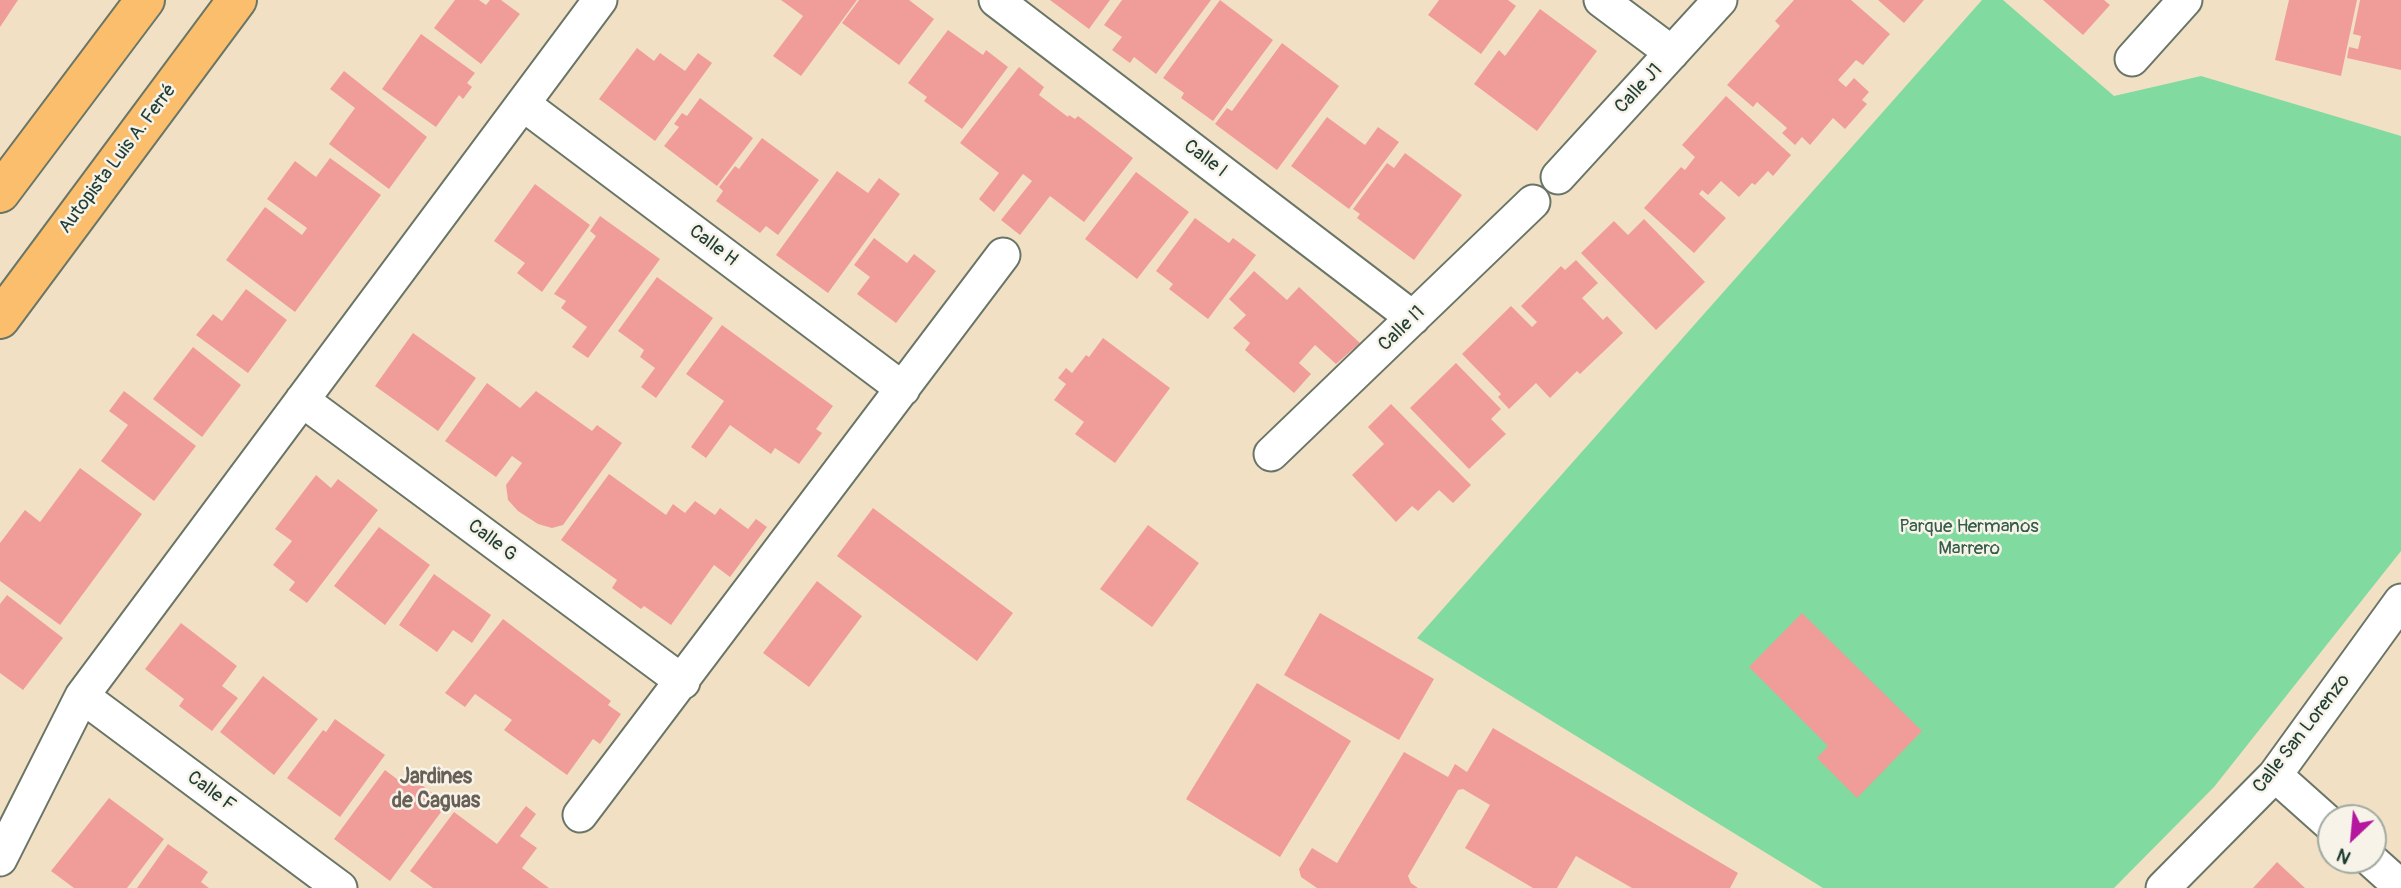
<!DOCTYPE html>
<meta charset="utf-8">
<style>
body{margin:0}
#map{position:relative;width:2401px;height:888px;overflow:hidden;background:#f2e0c5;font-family:Pangolin,sans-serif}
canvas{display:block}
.north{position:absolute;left:2317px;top:804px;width:70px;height:70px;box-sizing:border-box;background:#f7f3e8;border:2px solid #a1aaa0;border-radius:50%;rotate:206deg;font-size:19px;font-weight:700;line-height:28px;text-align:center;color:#1f3d34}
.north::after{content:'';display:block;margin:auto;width:24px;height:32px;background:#b5179e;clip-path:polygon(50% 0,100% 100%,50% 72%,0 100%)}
</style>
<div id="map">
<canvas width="2401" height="888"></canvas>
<div class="north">N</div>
</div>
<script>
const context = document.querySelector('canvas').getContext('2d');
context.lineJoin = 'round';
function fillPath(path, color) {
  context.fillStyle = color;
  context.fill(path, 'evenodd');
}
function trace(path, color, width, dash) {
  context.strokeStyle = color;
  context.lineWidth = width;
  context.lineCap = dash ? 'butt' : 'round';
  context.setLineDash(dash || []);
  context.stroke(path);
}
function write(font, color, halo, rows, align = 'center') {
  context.font = font + ' Pangolin,sans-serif';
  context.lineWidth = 5;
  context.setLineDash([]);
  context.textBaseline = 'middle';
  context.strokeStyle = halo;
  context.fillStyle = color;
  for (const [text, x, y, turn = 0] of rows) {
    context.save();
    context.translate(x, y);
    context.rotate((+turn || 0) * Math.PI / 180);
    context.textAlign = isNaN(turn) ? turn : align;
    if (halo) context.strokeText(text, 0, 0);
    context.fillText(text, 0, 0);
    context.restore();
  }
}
fillPath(new Path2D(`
 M 1982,0 L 2003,0 L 2114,96 L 2201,76 L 2401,136 L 2401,551 L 2214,787 L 2114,888 L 1823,888 L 1417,638 Z`), '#81da9f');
fillPath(new Path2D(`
 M 0,0 L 18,0 L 0,27 Z
 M 455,0 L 479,0 L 486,5 L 490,0 L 501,0 L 520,14 L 481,64 L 434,28 Z
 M 781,0 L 857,0 L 801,76 L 773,56 L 803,16 Z
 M 859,0 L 909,0 L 934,19 L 899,65 L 842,23 Z
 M 1050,0 L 1110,0 L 1089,29 Z
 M 1122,0 L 1211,0 L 1156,74 L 1134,57 L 1130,63 L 1112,50 L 1122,37 L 1104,25 Z
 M 1220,0 L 1273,40 L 1213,121 L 1181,98 L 1184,93 L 1163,78 Z
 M 1439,0 L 1508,0 L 1516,6 L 1481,54 L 1428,15 Z
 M 1794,0 L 1851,0 L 1890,34 L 1863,65 L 1856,60 L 1838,80 L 1846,87 L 1854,78 L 1869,92 L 1862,100 L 1867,104 L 1845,129 L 1833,118 L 1810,145 L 1802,137 L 1795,145 L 1782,133 L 1787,128 L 1757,102 L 1753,107 L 1727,85 L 1780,26 L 1775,21 Z
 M 1878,0 L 1924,0 L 1904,23 Z
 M 2043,0 L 2104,0 L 2110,5 L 2083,35 Z
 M 2289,0 L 2357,0 L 2341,76 L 2275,60 Z
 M 2360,0 L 2401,0 L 2401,70 L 2347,58 L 2349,47 L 2358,49 L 2361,36 L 2353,34 Z
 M 1540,9 L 1597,51 L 1537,131 L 1474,84 L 1499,50 L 1505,56 Z
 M 948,30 L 983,55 L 986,50 L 1008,67 L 962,129 L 924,101 L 927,97 L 908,83 Z
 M 421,34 L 475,73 L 467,83 L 472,87 L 463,99 L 459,95 L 436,127 L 382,89 Z
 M 1282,43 L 1339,86 L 1277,170 L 1215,124 L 1227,108 L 1232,111 Z
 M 637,48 L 654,61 L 660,53 L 685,71 L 698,53 L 712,63 L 655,141 L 599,99 Z
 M 1019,67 L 1044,87 L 1039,95 L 1068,117 L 1069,115 L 1075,119 L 1078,116 L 1133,158 L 1084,222 L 1050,196 L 1020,235 L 1001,220 L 1032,181 L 1023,174 L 994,212 L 979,199 L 999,173 L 960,143 Z
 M 344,71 L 427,137 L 389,189 L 329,144 L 355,108 L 330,89 Z
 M 1726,96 L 1791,155 L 1773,176 L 1768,171 L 1755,185 L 1752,183 L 1739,197 L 1721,181 L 1708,195 L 1702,190 L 1699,194 L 1726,218 L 1694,253 L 1644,208 L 1681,167 L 1685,170 L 1695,157 L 1682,145 Z
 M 700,98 L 753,138 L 717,186 L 664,146 L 679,127 L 674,124 L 682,113 L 687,116 Z
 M 1327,117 L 1365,145 L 1378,127 L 1399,142 L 1349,209 L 1291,166 Z
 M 762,138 L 819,180 L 778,235 L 766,226 L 760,233 L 716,201 L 723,191 L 719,187 L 735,166 L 739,169 Z
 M 1405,153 L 1462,195 L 1414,260 L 1357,218 L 1360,214 L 1353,209 L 1387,163 L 1394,168 Z
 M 330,158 L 381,195 L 295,312 L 226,260 L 265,207 L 302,235 L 307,228 L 267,199 L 295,161 L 316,177 Z
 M 837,171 L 868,193 L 879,178 L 900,194 L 828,293 L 776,255 Z
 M 1136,172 L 1189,212 L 1137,279 L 1085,239 Z
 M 535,184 L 590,225 L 542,292 L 517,273 L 525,263 L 494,241 Z
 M 600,216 L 660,259 L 588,358 L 572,347 L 587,327 L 561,308 L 566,301 L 554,294 L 596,236 L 590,231 Z
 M 1195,218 L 1229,243 L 1233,238 L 1256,255 L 1208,319 L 1169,289 L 1173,284 L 1156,271 Z
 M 1644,219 L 1705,282 L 1656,330 L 1581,253 L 1614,221 L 1628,235 Z
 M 874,238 L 907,263 L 914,254 L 936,271 L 896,323 L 857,294 L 870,277 L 854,265 Z
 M 1576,260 L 1598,283 L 1582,298 L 1603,320 L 1607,316 L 1623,333 L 1580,374 L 1577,371 L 1550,398 L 1536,383 L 1509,409 L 1498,397 L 1501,394 L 1462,354 L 1511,306 L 1532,327 L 1537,322 L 1521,306 L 1561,266 L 1565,270 Z
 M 1254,271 L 1287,300 L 1299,287 L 1360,343 L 1336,364 L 1315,345 L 1299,363 L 1311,374 L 1294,393 L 1245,350 L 1250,343 L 1233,328 L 1246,315 L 1229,299 Z
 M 657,277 L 713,318 L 656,398 L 641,387 L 655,368 L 640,357 L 644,350 L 618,331 Z
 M 246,289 L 287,320 L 248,373 L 196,335 L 213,314 L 222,321 Z
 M 722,325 L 833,406 L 816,429 L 822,433 L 799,464 L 775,448 L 771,454 L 730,425 L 706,458 L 691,447 L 724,401 L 686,374 Z
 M 413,333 L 476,378 L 438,431 L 375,386 Z
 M 1103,338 L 1170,388 L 1115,463 L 1075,434 L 1084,422 L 1054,400 L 1066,384 L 1058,378 L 1066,368 L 1072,373 L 1086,355 L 1089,357 Z
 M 193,347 L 241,385 L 202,437 L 153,399 Z
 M 1456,363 L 1501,409 L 1491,419 L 1506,434 L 1469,469 L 1410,408 Z
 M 487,383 L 520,408 L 536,391 L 592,431 L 597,425 L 622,443 L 563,525 L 552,528 L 538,524 L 518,511 L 508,500 L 506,485 L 522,463 L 512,456 L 496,477 L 445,441 Z
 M 124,391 L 196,446 L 154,501 L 101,461 L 128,425 L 109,411 Z
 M 1391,404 L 1471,485 L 1453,503 L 1439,490 L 1418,511 L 1412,506 L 1396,522 L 1352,475 L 1384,444 L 1368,427 Z
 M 80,468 L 142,514 L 60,625 L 0,581 L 0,543 L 25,510 L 40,522 Z
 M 609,474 L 666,515 L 673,504 L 685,513 L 695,501 L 715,515 L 720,508 L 748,529 L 756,519 L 767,527 L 730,577 L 714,565 L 671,625 L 644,606 L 641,609 L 612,588 L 617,580 L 561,540 Z
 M 316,475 L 331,488 L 338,479 L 378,510 L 307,603 L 289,590 L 295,582 L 273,565 L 292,541 L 275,529 Z
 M 873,508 L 1013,613 L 977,661 L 837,556 Z
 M 1148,525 L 1199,563 L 1152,627 L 1100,589 Z
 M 379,527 L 430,565 L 385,625 L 334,586 Z
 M 434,574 L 491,615 L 472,643 L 453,630 L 437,652 L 399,625 Z
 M 817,581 L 862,616 L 809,687 L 763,653 Z
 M 7,595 L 63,638 L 23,690 L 0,673 L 0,604 Z
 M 1320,613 L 1434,679 L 1399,740 L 1284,675 Z
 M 1802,613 L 1922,731 L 1857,798 L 1817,758 L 1828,746 L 1749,667 Z
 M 503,619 L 611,701 L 608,705 L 621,714 L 600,744 L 593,739 L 567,775 L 504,730 L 512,720 L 475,694 L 465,707 L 445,693 Z
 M 181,623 L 237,666 L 222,686 L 238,698 L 212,731 L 179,706 L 184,699 L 145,669 Z
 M 263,676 L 318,719 L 274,775 L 220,732 Z
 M 1257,683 L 1351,741 L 1280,857 L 1186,799 Z
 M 335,719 L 385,755 L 340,817 L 287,778 L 323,730 L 326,732 Z
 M 1493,728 L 1738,873 L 1730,888 L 1632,888 L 1576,856 L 1557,888 L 1533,888 L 1465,848 L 1490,805 L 1463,789 L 1458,790 L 1408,876 L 1411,883 L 1418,888 L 1317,888 L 1301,877 L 1299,869 L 1312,848 L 1337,863 L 1404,752 L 1448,777 L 1455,764 L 1467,772 Z
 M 385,770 L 405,785 L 411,777 L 447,804 L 390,881 L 334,839 Z
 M 109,798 L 164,839 L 127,888 L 74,888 L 51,871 Z
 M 526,806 L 536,814 L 520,836 L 537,848 L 522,868 L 549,888 L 433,888 L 410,871 L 454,812 L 497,844 Z
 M 168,844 L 208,872 L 201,882 L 209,888 L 137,888 Z
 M 2277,862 L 2305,888 L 2253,888 Z`), '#f09d99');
const minor = new Path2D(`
 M 996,0 L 1413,318
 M 1601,0 L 1672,53
 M 2132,59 L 2185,0
 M 523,104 L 903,389
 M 1558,177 L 1720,0
 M 302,400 L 683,682
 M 1271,454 L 1533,202
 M 82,696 L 340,888
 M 2275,775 L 2331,825
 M 580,815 L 1003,255
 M 0,859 L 82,696 L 600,0
 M 2371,860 L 2401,887
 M 2163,888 L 2275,775 L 2401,601`);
const motorway = new Path2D(`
 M 0,193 L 145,0
 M 0,319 L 237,0`);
trace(minor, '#697667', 37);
trace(motorway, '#697667', 42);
trace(minor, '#fff', 33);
trace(motorway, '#fabe6d', 38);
write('19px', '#1f3d34', '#f7f3e8', [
 ["Calle J1",1639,89,-47],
 ["Autopista Luis A. Ferré",118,159,-53],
 ["Calle I",1205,159,37],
 ["Calle H",713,246,37],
 ["Calle I1",1402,329,-44],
 ["Calle G",492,541,37],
 ["Calle San Lorenzo",2302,734,-52],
 ["Calle F",211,792,37]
]);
write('19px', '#335c49', '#f7f3e8', [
 ["Parque Hermanos",1969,527],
 ["Marrero",1969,549]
]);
write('bold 21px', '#685f57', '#f7f3e8', [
 ["Jardines",436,778],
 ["de Caguas",436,802]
]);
</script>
